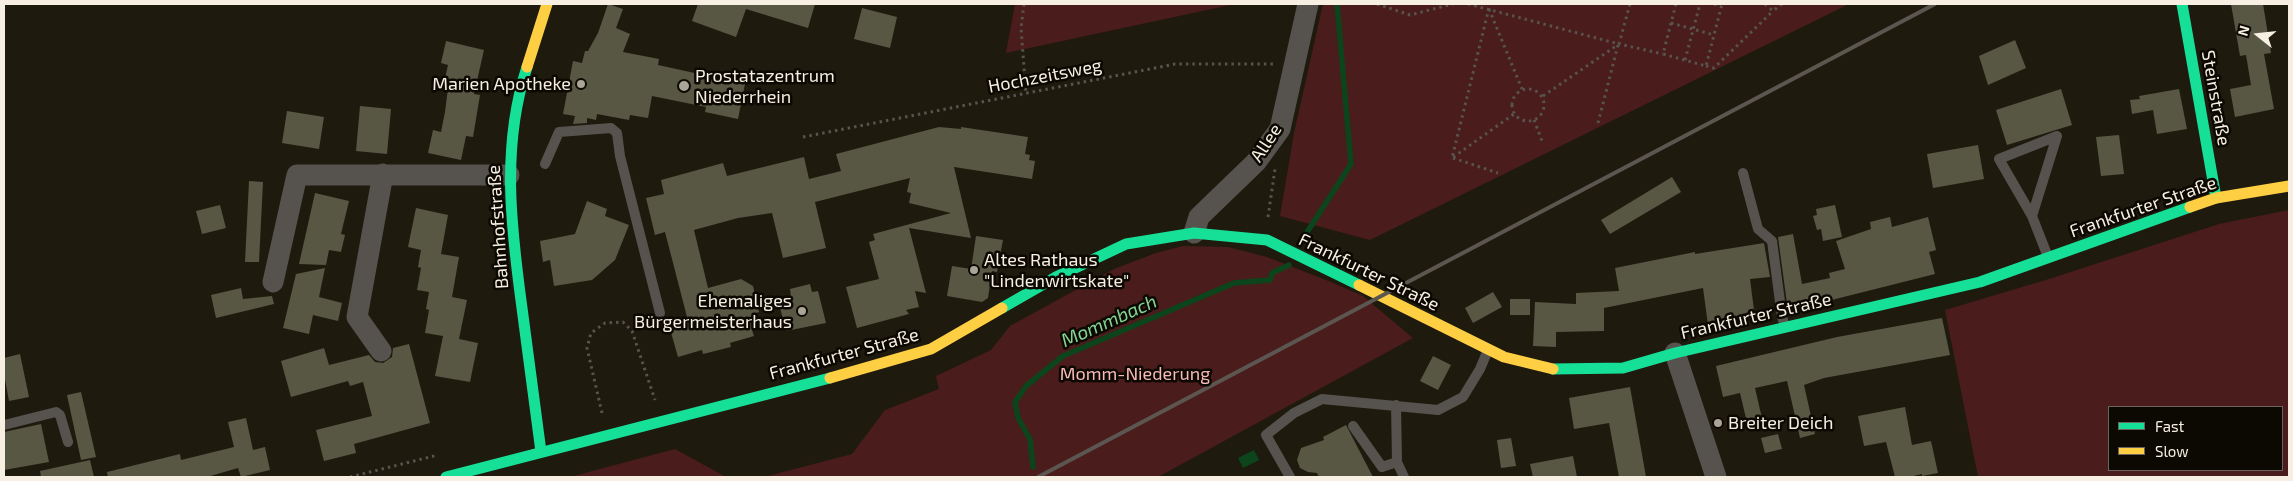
<!DOCTYPE html>
<meta charset="utf-8">
<style>
body{margin:0}
#map{position:relative;width:2293px;height:481px;overflow:hidden;background:#1f1a0e;font-family:"Exo 2",sans-serif}
canvas{display:block}
.frame{position:absolute;inset:0;border:5px solid #f6efe2;pointer-events:none}
.legend{position:absolute;left:2108px;top:406px;width:175px;height:65px;box-sizing:border-box;background:#0c0802;border:1px solid #6a645c;margin:0;padding:6px 9px;list-style:none;font-size:15px;color:#f6efe2}
.legend li{display:flex;align-items:center;gap:10px;height:25px}
.legend b{width:25px;border:1px solid #6a645c}
.north{position:absolute;left:2233px;top:10px;width:50px;height:50px;-webkit-text-stroke:4px #0c0802;paint-order:stroke;rotate:286deg;font-size:14px;font-weight:700;line-height:20px;text-align:center;color:#f6efe2}
.north::after{content:'';display:block;margin:auto;width:18px;height:22px;background:#f6efe2;clip-path:polygon(50% 0,100% 100%,50% 72%,0 100%)}
</style>
<div id="map">
<canvas width="2293" height="481"></canvas>
<div class="frame"></div>
<ul class="legend">
<li><b style="height:6px;background:#16e098"></b>Fast</li>
<li><b style="height:6px;background:#ffcf43"></b>Slow</li>
</ul>
<div class="north">N</div>
</div>
<script>
const context = document.querySelector('canvas').getContext('2d');
context.lineJoin = 'round';
function fillPath(path, color) {
  context.fillStyle = color;
  context.fill(path, 'evenodd');
}
function trace(path, color, width, dash) {
  context.strokeStyle = color;
  context.lineWidth = width;
  context.lineCap = dash ? 'butt' : 'round';
  context.setLineDash(dash || []);
  context.stroke(path);
}
function write(font, color, halo, rows, align = 'center') {
  context.font = font + ' "Exo 2",sans-serif';
  context.lineWidth = 5;
  context.setLineDash([]);
  context.textBaseline = 'middle';
  context.strokeStyle = halo;
  context.fillStyle = color;
  for (const [text, x, y, turn = 0] of rows) {
    context.save();
    context.translate(x, y);
    context.rotate((+turn || 0) * Math.PI / 180);
    context.textAlign = isNaN(turn) ? turn : align;
    if (halo) context.strokeText(text, 0, 0);
    context.fillText(text, 0, 0);
    context.restore();
  }
}
fillPath(new Path2D(`
 M 1015,4 L 1235,4 L 1006,53 Z
 M 1323,4 L 1849,4 L 1370,240 L 1280,216 L 1294,133 Z
 M 2289,210 L 2289,477 L 1978,477 L 1945,310 L 2049,279 L 2219,224 ZM 2282,407 L 2282,470 L 2109,470 L 2109,407 Z
 M 1183,246 L 1228,247 L 1267,257 L 1326,280 L 1363,296 L 1413,338 L 1158,477 L 764,477 L 852,454 L 885,410 L 939,389 L 936,376 L 991,350 L 1010,326 L 1114,269 L 1156,253 Z
 M 675,449 L 726,477 L 570,477 Z`), '#4b1c1c');
fillPath(new Path2D(`
 M 1254,450 L 1259,460 L 1243,468 L 1238,458 Z`), '#0c441b');
trace(new Path2D(`
 M 1302,240 L 1351,164 L 1337,4
 M 1033,467 L 1030,439 L 1018,418 L 1015,402 L 1026,386 L 1063,356 L 1234,283 L 1270,280 L 1272,273 L 1289,265`), '#0c441b', 5.5);
fillPath(new Path2D(`
 M 608,4 L 623,9 L 616,28 L 630,34 L 623,52 L 659,59 L 658,65 L 745,84 L 738,119 L 705,112 L 706,107 L 652,96 L 648,118 L 630,115 L 629,120 L 597,114 L 596,120 L 587,118 L 587,123 L 573,124 L 575,116 L 563,114 L 573,61 L 582,63 L 585,51 L 588,51 L 598,33 Z
 M 698,4 L 815,4 L 808,28 L 746,9 L 736,37 L 692,21 Z
 M 2231,4 L 2263,4 L 2271,53 L 2264,54 L 2274,109 L 2235,117 L 2230,89 L 2251,85 L 2246,55 L 2240,56 Z
 M 862,8 L 897,17 L 890,48 L 854,39 Z
 M 2015,40 L 2026,68 L 1988,85 L 1979,56 Z
 M 446,41 L 484,50 L 474,94 L 480,95 L 473,137 L 466,136 L 461,160 L 428,153 L 433,130 L 441,132 L 445,112 L 448,88 L 443,87 L 448,65 L 441,63 Z
 M 2061,89 L 2072,125 L 2007,145 L 1996,110 Z
 M 2179,89 L 2187,129 L 2157,134 L 2153,110 L 2132,114 L 2130,100 L 2140,99 L 2139,96 Z
 M 360,106 L 391,109 L 387,154 L 356,151 Z
 M 287,111 L 324,117 L 319,149 L 282,143 Z
 M 939,127 L 961,129 L 961,127 L 1028,137 L 1025,154 L 1030,155 L 1029,160 L 1035,161 L 1032,179 L 954,167 L 971,238 L 909,228 L 926,293 L 915,291 L 919,307 L 906,310 L 909,314 L 857,328 L 846,287 L 879,279 L 869,242 L 875,240 L 873,234 L 951,213 L 909,203 L 911,193 L 907,192 L 910,178 L 815,202 L 826,248 L 783,258 L 772,213 L 738,218 L 694,230 L 708,288 L 741,279 L 753,286 L 759,312 L 753,314 L 757,328 L 752,330 L 754,336 L 730,343 L 731,347 L 703,354 L 702,350 L 678,357 L 668,322 L 687,317 L 665,232 L 655,235 L 646,198 L 664,194 L 661,180 L 723,163 L 727,176 L 804,157 L 809,179 L 841,171 L 836,154 Z
 M 2119,135 L 2124,174 L 2101,176 L 2096,137 Z
 M 1978,145 L 1984,179 L 1933,188 L 1927,154 Z
 M 1672,177 L 1681,192 L 1610,234 L 1601,220 Z
 M 249,181 L 263,182 L 259,262 L 245,262 Z
 M 315,193 L 349,201 L 341,234 L 345,235 L 341,252 L 329,250 L 326,265 L 299,264 Z
 M 587,201 L 607,209 L 605,216 L 629,225 L 615,260 L 592,280 L 554,286 L 550,260 L 543,262 L 540,241 L 575,234 Z
 M 220,205 L 226,228 L 202,234 L 196,211 Z
 M 1835,205 L 1842,237 L 1823,241 L 1821,229 L 1817,230 L 1813,216 L 1817,215 L 1816,209 Z
 M 416,208 L 448,215 L 441,254 L 459,257 L 452,297 L 467,300 L 459,339 L 478,343 L 470,382 L 435,376 L 443,336 L 425,333 L 429,310 L 426,309 L 429,292 L 417,290 L 421,268 L 418,267 L 421,250 L 408,247 Z
 M 1890,217 L 1892,227 L 1928,217 L 1936,250 L 1929,252 L 1935,274 L 1788,311 L 1778,237 L 1793,234 L 1802,284 L 1830,278 L 1829,273 L 1845,269 L 1836,241 L 1871,229 L 1870,222 Z
 M 976,236 L 1003,240 L 997,272 L 992,271 L 988,298 L 982,302 L 947,296 L 952,266 L 971,269 Z
 M 1764,243 L 1770,277 L 1750,279 L 1755,318 L 1708,325 L 1703,288 L 1604,308 L 1604,331 L 1556,332 L 1556,347 L 1533,346 L 1535,302 L 1576,304 L 1576,293 L 1619,291 L 1615,268 L 1695,252 L 1695,254 Z
 M 325,268 L 319,297 L 342,303 L 338,321 L 313,315 L 309,334 L 283,328 L 296,274 Z
 M 810,284 L 812,292 L 818,291 L 826,323 L 786,331 L 778,300 L 791,297 L 790,289 Z
 M 241,288 L 243,299 L 272,296 L 274,304 L 216,318 L 211,295 Z
 M 1493,292 L 1502,307 L 1473,323 L 1465,308 Z
 M 1510,299 L 1530,299 L 1530,315 L 1510,315 Z
 M 1942,318 L 1950,355 L 1824,378 L 1804,385 L 1815,434 L 1800,438 L 1787,381 L 1755,388 L 1764,427 L 1749,431 L 1740,393 L 1723,397 L 1716,366 L 1837,337 Z
 M 409,344 L 430,423 L 354,444 L 356,453 L 324,461 L 316,430 L 372,416 L 363,382 L 350,386 L 348,381 L 291,397 L 281,361 L 324,348 L 329,365 L 369,355 L 375,362 L 383,363 L 392,357 L 393,348 Z
 M 20,354 L 29,397 L 9,401 L 4,374 L 4,358 Z
 M 1433,356 L 1451,365 L 1438,390 L 1420,381 Z
 M 1630,387 L 1637,426 L 1646,477 L 1619,477 L 1609,423 L 1574,429 L 1569,398 Z
 M 81,392 L 96,457 L 81,460 L 67,395 Z
 M 1905,407 L 1912,445 L 1931,441 L 1938,473 L 1922,476 L 1922,474 L 1909,477 L 1895,477 L 1886,442 L 1864,446 L 1858,416 Z
 M 246,418 L 253,450 L 265,447 L 270,470 L 241,477 L 238,468 L 207,477 L 108,477 L 107,472 L 180,454 L 181,460 L 234,447 L 228,422 Z
 M 41,424 L 49,462 L 4,470 L 4,432 Z
 M 1346,425 L 1373,477 L 1319,477 L 1317,473 L 1308,472 L 1300,468 L 1297,460 L 1301,448 L 1324,440 L 1323,437 Z
 M 1778,434 L 1782,449 L 1765,453 L 1761,438 Z
 M 1511,438 L 1516,466 L 1501,468 L 1497,440 Z
 M 1573,456 L 1577,477 L 1533,477 L 1530,464 Z
 M 90,460 L 94,477 L 41,477 L 40,471 Z`), '#575744');
trace(new Path2D(`
 M 1024,4 L 1021,28 L 1026,94
 M 1377,4 L 1410,15 L 1453,4
 M 1468,4 L 1619,44 L 1630,4
 M 1676,4 L 1663,54 L 1706,66 L 1722,4
 M 1714,4 L 1721,6
 M 1765,4 L 1773,11 L 1782,4
 M 1489,8 L 1452,158 L 1514,114
 M 1489,9 L 1522,89
 M 1671,23 L 1714,35
 M 1685,60 L 1700,4
 M 1706,66 L 1714,68 L 1773,11
 M1512 105a16 16 0 1 1 32 0a16 16 0 1 1-32 0Z
 M 1543,96 L 1619,44 L 1663,54
 M 1534,120 L 1542,141
 M 1598,123 L 1618,45
 M 803,137 L 1175,64 L 1275,64
 M 1453,158 L 1498,173
 M 1268,217 L 1275,169
 M 602,413 L 587,348 L 591,333 L 605,323 L 623,322 L 632,331 L 655,400
 M 350,477 L 438,455`), '#57534d', 3, [2.5, 4]);
trace(new Path2D(`
 M 545,164 L 559,132 L 611,128 L 617,133 L 620,156 L 660,313
 M 1743,173 L 1758,229 L 1772,241 L 1782,317 L 1785,326
 M 2032,216 L 2057,136 L 1999,159 L 2032,216 L 2048,257
 M 4,425 L 56,412 L 60,415 L 68,442
 M 1353,426 L 1382,467 L 1397,462 L 1396,405
 M 1397,462 L 1404,477
 M 1290,477 L 1266,435 L 1294,413 L 1322,399 L 1438,410 L 1463,397 L 1480,369 L 1488,350`), '#56524e', 10);
trace(new Path2D(`
 M 1194,233 L 1199,217 L 1256,162 L 1280,129 L 1308,4
 M 273,282 L 297,175 L 509,175
 M 381,351 L 357,317 L 383,174
 M 1675,353 L 1716,477`), '#56524e', 21);
trace(new Path2D(`
 M 2182,4 L 2216,198
 M 527,67 C 501,146 511,227 522,308 C 528,356 535,404 541,452
 M 1002,308 L 1056,277 L 1126,244 L 1194,233 L 1267,240 L 1359,285
 M 1553,369 L 1623,368 L 1675,353 L 1980,282 L 2190,207
 M 446,477 L 830,378`), '#16e098', 11);
trace(new Path2D(`
 M 527,67 L 547,4
 M 2190,207 L 2216,198 L 2289,186
 M 1359,285 L 1504,357 L 1553,369
 M 830,378 L 931,349 L 1002,308`), '#ffcf43', 11);
trace(new Path2D(`
 M 1038,477 L 1935,4`), '#5b564f', 4);
for (const [x, y, r, color] of [
 [581,84,5,"#aba498"],
 [684,86,6,"#aba498"],
 [974,270,5,"#aba498"],
 [802,311,5,"#aba498"],
 [1718,423,5,"#aba498"]
]) {
  const dot = new Path2D();
  dot.arc(x, y, r, 0, 2 * Math.PI);
  context.fillStyle = color;
  context.fill(dot);
  trace(dot, '#0c0802', 2);
}
write('18px', '#f6efe2', '#0c0802', [
 ["Prostatazentrum",695,76],
 ["Niederrhein",695,97],
 ["Marien Apotheke",571,84,"right"],
 ["Altes Rathaus",984,260],
 ["\"Lindenwirtskate\"",984,281],
 ["Ehemaliges",792,301,"right"],
 ["Bürgermeisterhaus",792,322,"right"],
 ["Breiter Deich",1728,423]
], 'left');
write('18px', '#f6efe2', '#0c0802', [
 ["Hochzeitsweg",1045,76,-11],
 ["Steinstraße",2216,98,80],
 ["Allee",1266,143,-57],
 ["Frankfurter Straße",2143,207,-19],
 ["Bahnhofstraße",498,227,-94],
 ["Frankfurter Straße",1369,272,26],
 ["Frankfurter Straße",1756,316,-13],
 ["Frankfurter Straße",844,354,-15]
]);
write('18px', '#f9bab7', '#0c0802', [
 ["Momm-Niederung",1135,374]
]);
write('italic 19px', '#85d592', '#0c0802', [
 ["Mommbach",1109,321,-24]
]);
</script>
